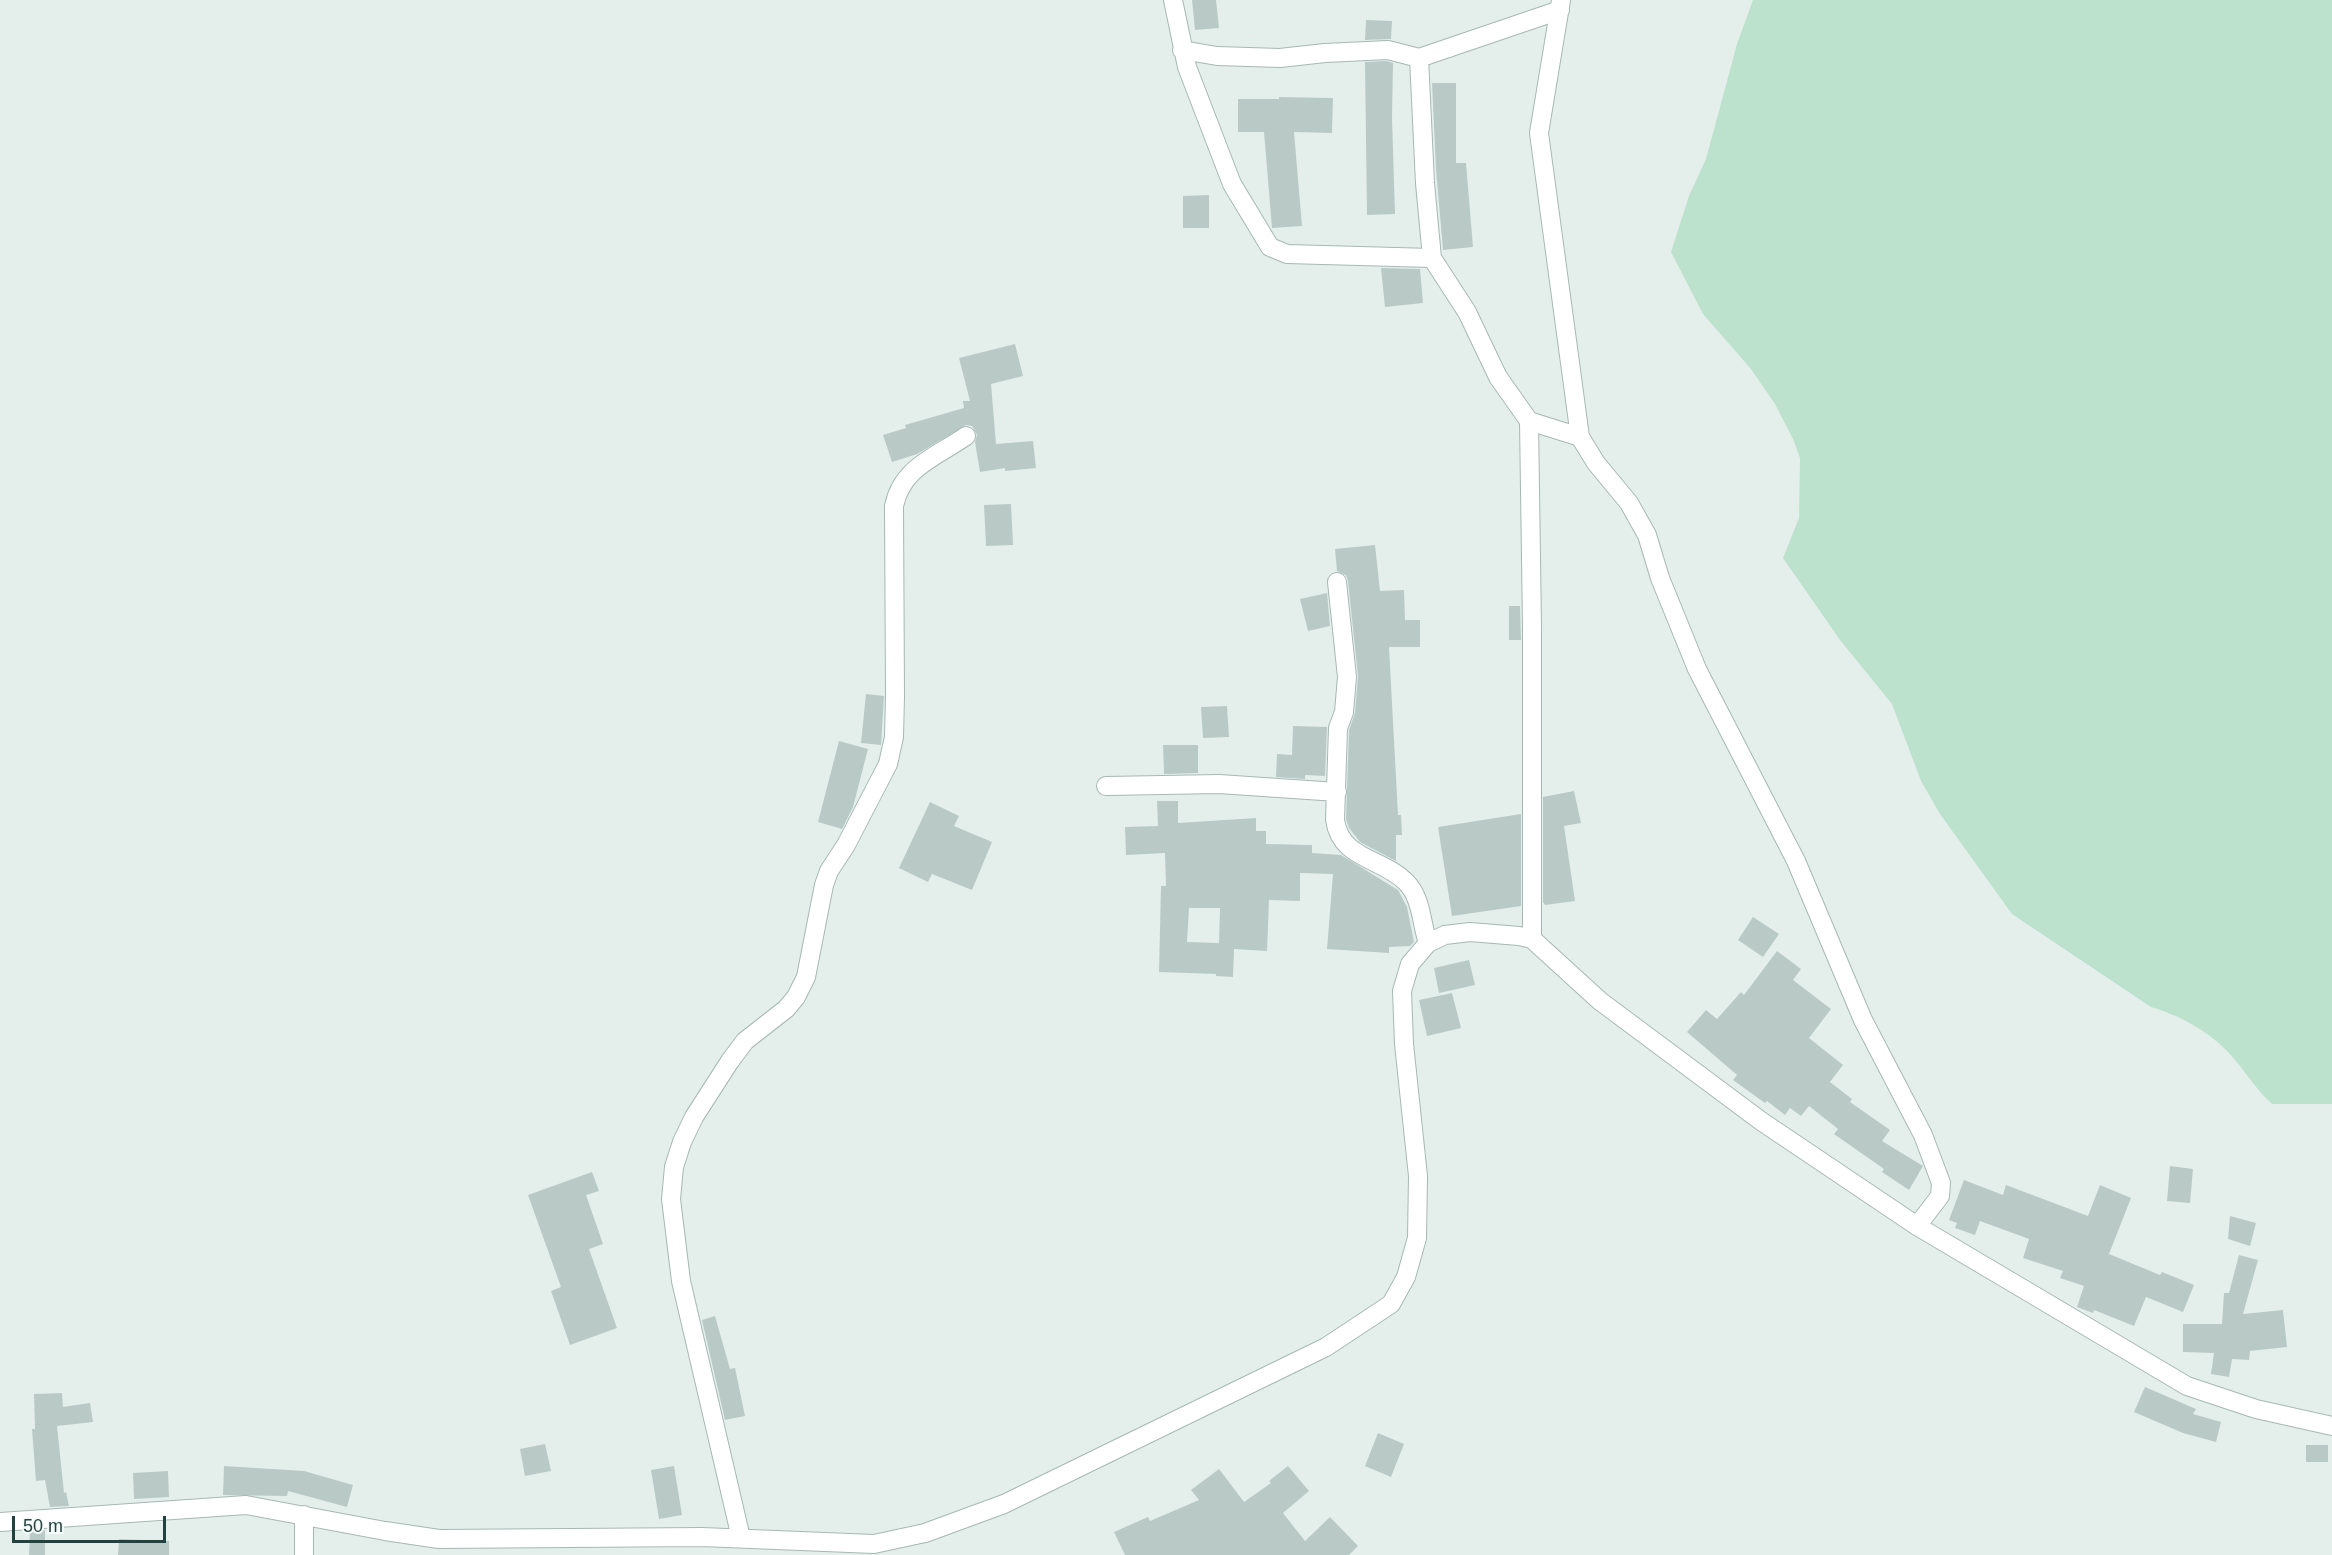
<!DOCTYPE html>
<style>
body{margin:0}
#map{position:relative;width:2332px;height:1555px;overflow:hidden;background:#e4efec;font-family:Arial,sans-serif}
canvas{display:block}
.scale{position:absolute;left:12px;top:1516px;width:154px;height:27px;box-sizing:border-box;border:3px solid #22423f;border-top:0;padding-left:8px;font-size:18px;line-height:21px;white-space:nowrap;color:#22423f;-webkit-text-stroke:4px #f6fbf9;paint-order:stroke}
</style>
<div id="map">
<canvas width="2332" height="1555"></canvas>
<div class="scale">50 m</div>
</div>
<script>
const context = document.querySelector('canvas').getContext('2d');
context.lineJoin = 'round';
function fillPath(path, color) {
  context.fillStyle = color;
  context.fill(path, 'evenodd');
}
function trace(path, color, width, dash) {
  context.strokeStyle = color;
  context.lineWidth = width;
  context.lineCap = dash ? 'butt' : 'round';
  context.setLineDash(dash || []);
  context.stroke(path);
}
fillPath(new Path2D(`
 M 1753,0 L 2332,0 L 2332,1104 L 2272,1104 C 2258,1091 2248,1076 2236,1061 C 2214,1034 2184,1017 2151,1007 L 2012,914 L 1940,814 L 1921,781 L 1892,704 L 1840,640 L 1783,558 L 1799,518 L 1800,458 L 1793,439 L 1775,404 L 1751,369 L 1703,314 L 1671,252 L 1689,196 L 1706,159 L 1737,44 Z`), '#bce1cd');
fillPath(new Path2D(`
 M 1192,0 L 1216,0 L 1219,28 L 1195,30 Z
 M 1366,20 L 1392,21 L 1391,39 L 1365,40 Z
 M 1387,61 L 1393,63 L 1392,118 L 1395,214 L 1367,215 L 1365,62 Z
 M 1432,83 L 1456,83 L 1456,163 L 1466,163 L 1473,247 L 1443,250 L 1436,169 Z
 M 1279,97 L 1333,98 L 1332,133 L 1294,132 L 1302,226 L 1272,228 L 1264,132 L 1238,132 L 1238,99 L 1279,99 Z
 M 1209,195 L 1209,228 L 1183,228 L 1183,196 Z
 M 1381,268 L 1420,269 L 1423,303 L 1385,307 Z
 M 1015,344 L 1023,376 L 991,384 L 996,444 L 1033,441 L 1036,468 L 1005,471 L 1005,468 L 980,472 L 975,442 L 977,435 L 972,426 L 966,425 L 917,454 L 892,462 L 883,435 L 906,428 L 905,425 L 964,408 L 963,401 L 970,401 L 959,358 Z
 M 1011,504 L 1013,545 L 986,546 L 984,505 Z
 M 1375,545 L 1380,591 L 1404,590 L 1405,620 L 1420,620 L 1420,647 L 1389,647 L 1398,815 L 1401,815 L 1402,835 L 1396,835 L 1396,861 L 1360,842 L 1349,828 L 1346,819 L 1349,730 L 1355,713 L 1358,676 L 1348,581 L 1346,575 L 1337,571 L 1335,549 Z
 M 1327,593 L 1330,626 L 1308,631 L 1300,599 Z
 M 1509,606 L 1520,606 L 1521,640 L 1509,640 Z
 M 866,694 L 884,696 L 881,745 L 861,743 Z
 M 1227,706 L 1229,737 L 1203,738 L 1201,707 Z
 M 1293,726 L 1327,727 L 1325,776 L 1305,775 L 1305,779 L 1276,777 L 1277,754 L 1292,755 Z
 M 839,741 L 868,749 L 853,807 L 842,829 L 818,822 Z
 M 1163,745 L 1198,745 L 1198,773 L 1164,774 Z
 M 1574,791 L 1581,823 L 1564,826 L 1575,901 L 1545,905 L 1543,902 L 1543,797 Z
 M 1157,801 L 1178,801 L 1178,823 L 1256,818 L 1256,831 L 1266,831 L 1266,844 L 1312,845 L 1312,853 L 1341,855 L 1398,890 L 1407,907 L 1414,942 L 1410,946 L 1389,947 L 1389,953 L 1327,949 L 1333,874 L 1300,873 L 1300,901 L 1269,900 L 1267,951 L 1234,949 L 1233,977 L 1216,976 L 1216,974 L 1159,972 L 1161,886 L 1166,886 L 1165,853 L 1126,855 L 1125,827 L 1158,826 ZM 1189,908 L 1220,908 L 1219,943 L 1187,942 Z
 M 930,802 L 959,816 L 954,826 L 992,842 L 972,890 L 932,874 L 928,882 L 899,868 Z
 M 1521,814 L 1521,906 L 1452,916 L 1438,827 Z
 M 1753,917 L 1779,934 L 1763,957 L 1738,940 Z
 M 1777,951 L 1801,969 L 1793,980 L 1831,1009 L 1809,1038 L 1843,1065 L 1830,1082 L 1852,1099 L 1850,1102 L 1890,1130 L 1882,1141 L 1923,1166 L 1909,1190 L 1882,1172 L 1884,1169 L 1834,1134 L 1838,1129 L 1809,1106 L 1801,1116 L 1790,1108 L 1785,1115 L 1767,1101 L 1765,1103 L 1733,1080 L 1737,1075 L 1687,1032 L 1706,1010 L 1717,1019 L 1741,992 L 1744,995 Z
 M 1469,960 L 1475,985 L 1439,993 L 1434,968 Z
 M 1452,993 L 1461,1028 L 1427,1036 L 1419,1000 Z
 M 2170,1166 L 2193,1169 L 2190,1203 L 2167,1201 Z
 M 592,1172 L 599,1191 L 586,1195 L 603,1244 L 589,1249 L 617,1328 L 570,1345 L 551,1291 L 561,1287 L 528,1195 Z
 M 1964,1180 L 2003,1195 L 2006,1185 L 2088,1216 L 2100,1185 L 2131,1198 L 2109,1254 L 2160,1275 L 2162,1272 L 2194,1285 L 2183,1312 L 2146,1297 L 2134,1326 L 2094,1310 L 2093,1313 L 2077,1307 L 2084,1286 L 2060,1278 L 2063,1271 L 2023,1258 L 2029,1239 L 1980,1221 L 1975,1235 L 1955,1228 L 1957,1223 L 1949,1220 Z
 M 2230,1216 L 2256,1223 L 2250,1246 L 2228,1239 Z
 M 2239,1255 L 2258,1260 L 2243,1314 L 2283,1310 L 2287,1347 L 2250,1351 L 2249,1360 L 2232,1359 L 2229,1377 L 2211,1374 L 2214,1353 L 2183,1352 L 2183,1324 L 2222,1324 L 2224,1293 L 2229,1293 Z
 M 715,1316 L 730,1369 L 735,1368 L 745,1416 L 725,1420 L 702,1320 Z
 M 2145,1387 L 2196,1409 L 2193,1414 L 2221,1422 L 2216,1442 L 2183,1433 L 2134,1412 Z
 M 62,1393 L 63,1407 L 90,1403 L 93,1422 L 57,1426 L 64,1493 L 66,1492 L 69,1506 L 50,1507 L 45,1480 L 36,1481 L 32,1429 L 35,1429 L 34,1394 Z
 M 1378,1433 L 1404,1444 L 1391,1477 L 1365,1466 Z
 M 545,1444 L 551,1471 L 525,1476 L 520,1449 Z
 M 2306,1445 L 2328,1445 L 2328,1462 L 2306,1462 Z
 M 224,1466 L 304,1471 L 353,1485 L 347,1507 L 288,1491 L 287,1496 L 223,1495 Z
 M 674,1466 L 682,1515 L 659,1519 L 651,1470 Z
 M 1288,1466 L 1309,1491 L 1283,1513 L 1305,1541 L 1330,1517 L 1358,1546 L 1349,1555 L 1125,1555 L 1114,1532 L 1148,1517 L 1150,1521 L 1199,1500 L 1191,1490 L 1219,1469 L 1244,1502 L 1271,1483 L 1269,1481 Z
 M 168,1471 L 169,1497 L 134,1499 L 133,1473 Z
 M 45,1530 L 45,1555 L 29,1555 L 30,1531 Z
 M 119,1539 L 169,1541 L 169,1555 L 118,1555 Z`), '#b9cac6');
const minor = new Path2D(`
 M 1173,0 L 1187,67 L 1232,184 L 1270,247 L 1287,254 L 1432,258 L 1467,312 L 1498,377 L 1529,421 L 1580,437
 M 1561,0 L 1539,133 L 1580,437 L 1596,463 L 1629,503 L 1647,535 L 1660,578 L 1697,669 L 1796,861 L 1863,1020 L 1923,1135 L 1941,1183 L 1940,1196 L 1917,1226
 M 1182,50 L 1217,56 L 1280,58 L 1325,53 L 1388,50 L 1419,58 L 1560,10
 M 1419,58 L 1425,183 L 1432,258
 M 1529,421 L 1532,627 L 1532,939
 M 1337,582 L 1347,677 L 1344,712 L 1338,728 L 1335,820 C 1341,860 1381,857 1406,882 C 1422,898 1421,923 1428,943
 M 1106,786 L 1219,784 L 1337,792
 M 0,1522 L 246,1505 L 385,1531 L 439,1539 L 702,1537 L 874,1544 L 925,1533 L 1004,1504 L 1326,1347 L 1391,1304 L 1406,1277 L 1417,1238 L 1418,1176 L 1404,1044 L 1402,991 L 1410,964 L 1428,943 L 1445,935 L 1470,932 L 1519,936 L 1532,939 L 1600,1001 L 1761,1121 L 1917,1226 L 2187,1386 L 2256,1409 L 2332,1426
 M 741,1538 L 681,1281 L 671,1199 L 674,1167 L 682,1142 L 694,1117 L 730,1061 L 745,1041 L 786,1009 L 796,997 L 806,977 L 824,885 L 829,871 L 846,845 L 888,764 L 894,737 L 895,696 L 894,506 C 902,467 936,457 966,436
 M 304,1555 L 304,1515`);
trace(minor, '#a6b8b5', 20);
trace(minor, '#fff', 18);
</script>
